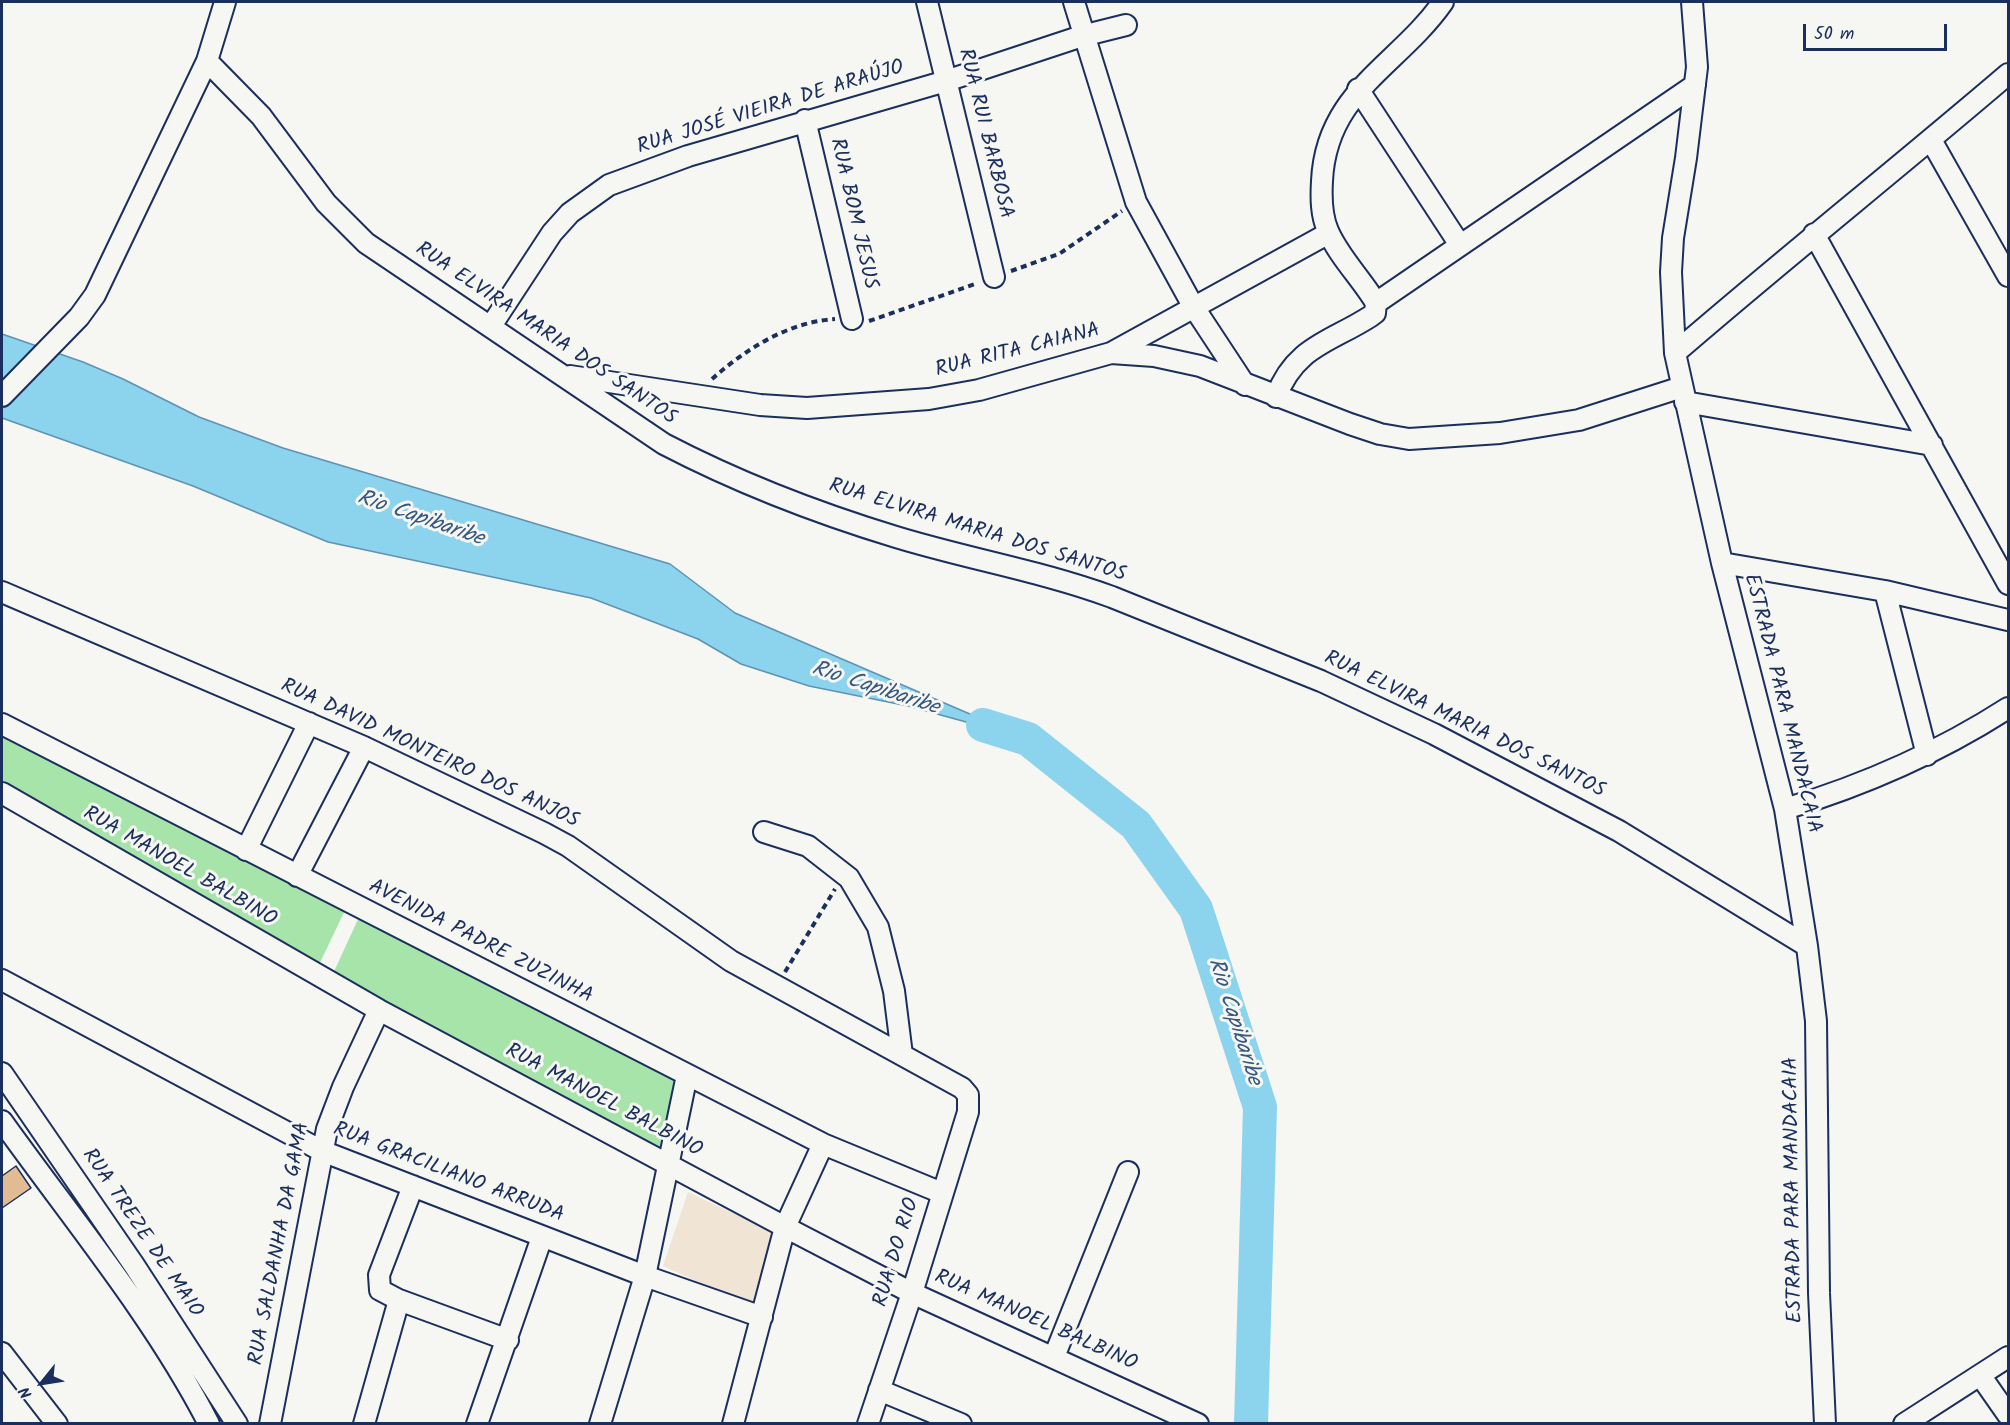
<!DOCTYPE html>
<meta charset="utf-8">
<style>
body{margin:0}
#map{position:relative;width:2010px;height:1425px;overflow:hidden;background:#f6f6f2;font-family:Kalam,sans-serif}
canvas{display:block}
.frame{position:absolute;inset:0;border:3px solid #1b2f5e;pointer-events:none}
.north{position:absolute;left:12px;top:1353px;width:60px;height:60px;-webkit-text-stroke:4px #f6f6f2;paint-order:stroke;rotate:240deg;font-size:16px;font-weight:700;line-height:24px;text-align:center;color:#1b2f5e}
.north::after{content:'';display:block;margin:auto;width:21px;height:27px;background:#1b2f5e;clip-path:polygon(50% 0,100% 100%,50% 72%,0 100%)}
.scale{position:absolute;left:1803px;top:24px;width:144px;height:27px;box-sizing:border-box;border:3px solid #1b2f5e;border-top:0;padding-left:8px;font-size:18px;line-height:21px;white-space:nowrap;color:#1b2f5e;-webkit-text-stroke:4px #f6f6f2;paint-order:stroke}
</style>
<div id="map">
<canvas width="2010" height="1425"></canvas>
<div class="frame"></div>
<div class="north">N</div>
<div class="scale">50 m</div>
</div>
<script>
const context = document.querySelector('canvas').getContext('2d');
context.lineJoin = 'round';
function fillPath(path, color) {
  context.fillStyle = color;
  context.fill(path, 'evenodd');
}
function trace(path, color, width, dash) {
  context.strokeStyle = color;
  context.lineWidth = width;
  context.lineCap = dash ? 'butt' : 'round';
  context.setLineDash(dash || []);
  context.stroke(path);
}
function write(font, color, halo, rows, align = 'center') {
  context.font = font + ' Kalam,sans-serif';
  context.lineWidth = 6;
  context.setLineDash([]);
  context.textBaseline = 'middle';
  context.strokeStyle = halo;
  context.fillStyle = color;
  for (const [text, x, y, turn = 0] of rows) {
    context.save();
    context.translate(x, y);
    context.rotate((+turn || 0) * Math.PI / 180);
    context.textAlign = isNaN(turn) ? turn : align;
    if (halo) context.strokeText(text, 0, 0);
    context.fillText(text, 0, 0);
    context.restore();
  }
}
fillPath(new Path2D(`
 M 688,1192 L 775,1233 L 756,1308 L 663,1266 Z`), '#f0e5d5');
fillPath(new Path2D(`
 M 2,729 L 347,906 L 317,969 L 2,787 Z
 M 360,915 L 683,1076 L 667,1157 L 331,978 Z`), '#a7e4aa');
const water = new Path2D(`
 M 2,334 L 83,362 L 123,379 L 199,417 L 283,448 L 670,564 L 735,613 L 1028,739 L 908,706 L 809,686 L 741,664 L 698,639 L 591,598 L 328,542 L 193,486 L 2,418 Z`);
fillPath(water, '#8cd4ed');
trace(water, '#5f92b4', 1.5);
trace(new Path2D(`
 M 983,725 L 1028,739 L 1136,825 L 1196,909 L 1260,1107 L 1251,1424`), '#8cd4ed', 34);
const building = new Path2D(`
 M 16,1166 L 31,1188 L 2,1208 L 2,1176 Z`);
fillPath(building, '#e1bc92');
trace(building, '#1b2f5e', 1.5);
const minor = new Path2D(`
 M 927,2 L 994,277
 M 1074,2 L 1136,202 L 1193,306 L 1245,385
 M 1692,2 L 1697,67 L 1686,158 L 1673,238 L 1671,272 L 1675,353 L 1722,563 L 1785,809 L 1807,946 L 1816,1021 L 1819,1293 L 1825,1424
 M 207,61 L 261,116 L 326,203 L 366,243 L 664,444 C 737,482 817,513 896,537 C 968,559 1041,571 1112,597 L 1321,681 L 1434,734 L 1619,831 L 1807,946
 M 1358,89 L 1460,245
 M 805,120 L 852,319
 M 1931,140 L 2008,276
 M 1814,234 L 2008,584
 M 1376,303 L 1695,85
 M 1376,303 C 1361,278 1339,257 1328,231 C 1321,215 1321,198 1322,181 C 1326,92 1398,66 1443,2
 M 491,326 L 552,233 L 570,213 L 609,185 L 688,156 L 946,81 L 1082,36 L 1126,25
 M 1111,353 L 1329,233
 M 1675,353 C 1785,258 1898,168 2008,74
 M 570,376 L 760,405 L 807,408 L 929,399 L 979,390 L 1111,353 L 1154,356 L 1200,366 L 1350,424 L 1380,434 L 1409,439 L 1500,433 L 1579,420 L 1682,387
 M 2,396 L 79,317 L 95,295 L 207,61 L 225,2
 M 1276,397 C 1295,346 1331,342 1371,316 L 1375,313 L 1376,303
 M 1685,402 L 1932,445
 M 1722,563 L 1885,591 L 2008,620
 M 1885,591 L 1927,755
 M 2,592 L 364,747 L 544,833 L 568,846 L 731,961 L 962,1088 L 968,1095 L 968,1112 L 912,1293 L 868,1424
 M 2,724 L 823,1144 L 942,1193
 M 2,793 L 379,1010 L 785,1227 L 912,1293 L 1198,1424
 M 1785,809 C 1865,785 1938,753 2008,708
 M 764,832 L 808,846 L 849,878 L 878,927 L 894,991 L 902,1055
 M 246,850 L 309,723
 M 297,876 L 364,747
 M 2,980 L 322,1151 L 645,1276 L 762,1317
 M 2,1073 L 134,1265 L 237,1424
 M 2,1121 C 72,1219 154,1317 209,1424
 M 413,1186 L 379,1275 L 380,1290 L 399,1300 L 508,1340
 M 2,1353 L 57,1424
 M 1054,1357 L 1128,1172
 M 1980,1375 L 2008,1415
 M 879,1390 L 961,1424
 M 270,1424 L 327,1129 L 343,1087 L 379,1010
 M 364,1424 L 399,1300
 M 477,1424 L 542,1237
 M 600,1424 L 645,1276 L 687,1075
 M 733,1424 L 785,1227 L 823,1144
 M 1904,1424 L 2008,1357`);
trace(minor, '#1b2f5e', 24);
trace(new Path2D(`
 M 1011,271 L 1059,254 L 1122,211
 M 869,321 L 978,283
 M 712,379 C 746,349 788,322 835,319
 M 785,972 L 835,889`), '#1b2f5e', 4, [6, 4.5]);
trace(minor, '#f6f6f2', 20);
write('21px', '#1b2f5e', '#f6f6f2', [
 ["RUA JOSÉ VIEIRA DE ARAÚJO",771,109,-17],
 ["RUA RUI BARBOSA",984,134,76],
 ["RUA BOM JESUS",852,214,77],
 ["RUA ELVIRA MARIA DOS SANTOS",545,335,34],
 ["RUA RITA CAIANA",1018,352,-14],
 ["RUA ELVIRA MARIA DOS SANTOS",977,532,17],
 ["ESTRADA PARA MANDACAIA",1781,704,76],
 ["RUA ELVIRA MARIA DOS SANTOS",1464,726,26],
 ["RUA DAVID MONTEIRO DOS ANJOS",429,755,25],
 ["RUA MANOEL BALBINO",179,868,30],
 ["AVENIDA PADRE ZUZINHA",480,943,27],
 ["RUA MANOEL BALBINO",603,1102,28],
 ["RUA GRACILIANO ARRUDA",448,1174,21],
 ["ESTRADA PARA MANDACAIA",1795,1190,-91],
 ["RUA TREZE DE MAIO",141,1234,56],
 ["RUA SALDANHA DA GAMA",281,1244,-79],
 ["RUA DO RIO",898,1253,-73],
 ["RUA MANOEL BALBINO",1035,1322,24]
]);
write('italic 22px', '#375882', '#f6f6f2', [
 ["Rio Capibaribe",420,520,19],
 ["Rio Capibaribe",875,690,18],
 ["Rio Capibaribe",1233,1022,72]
]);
</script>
